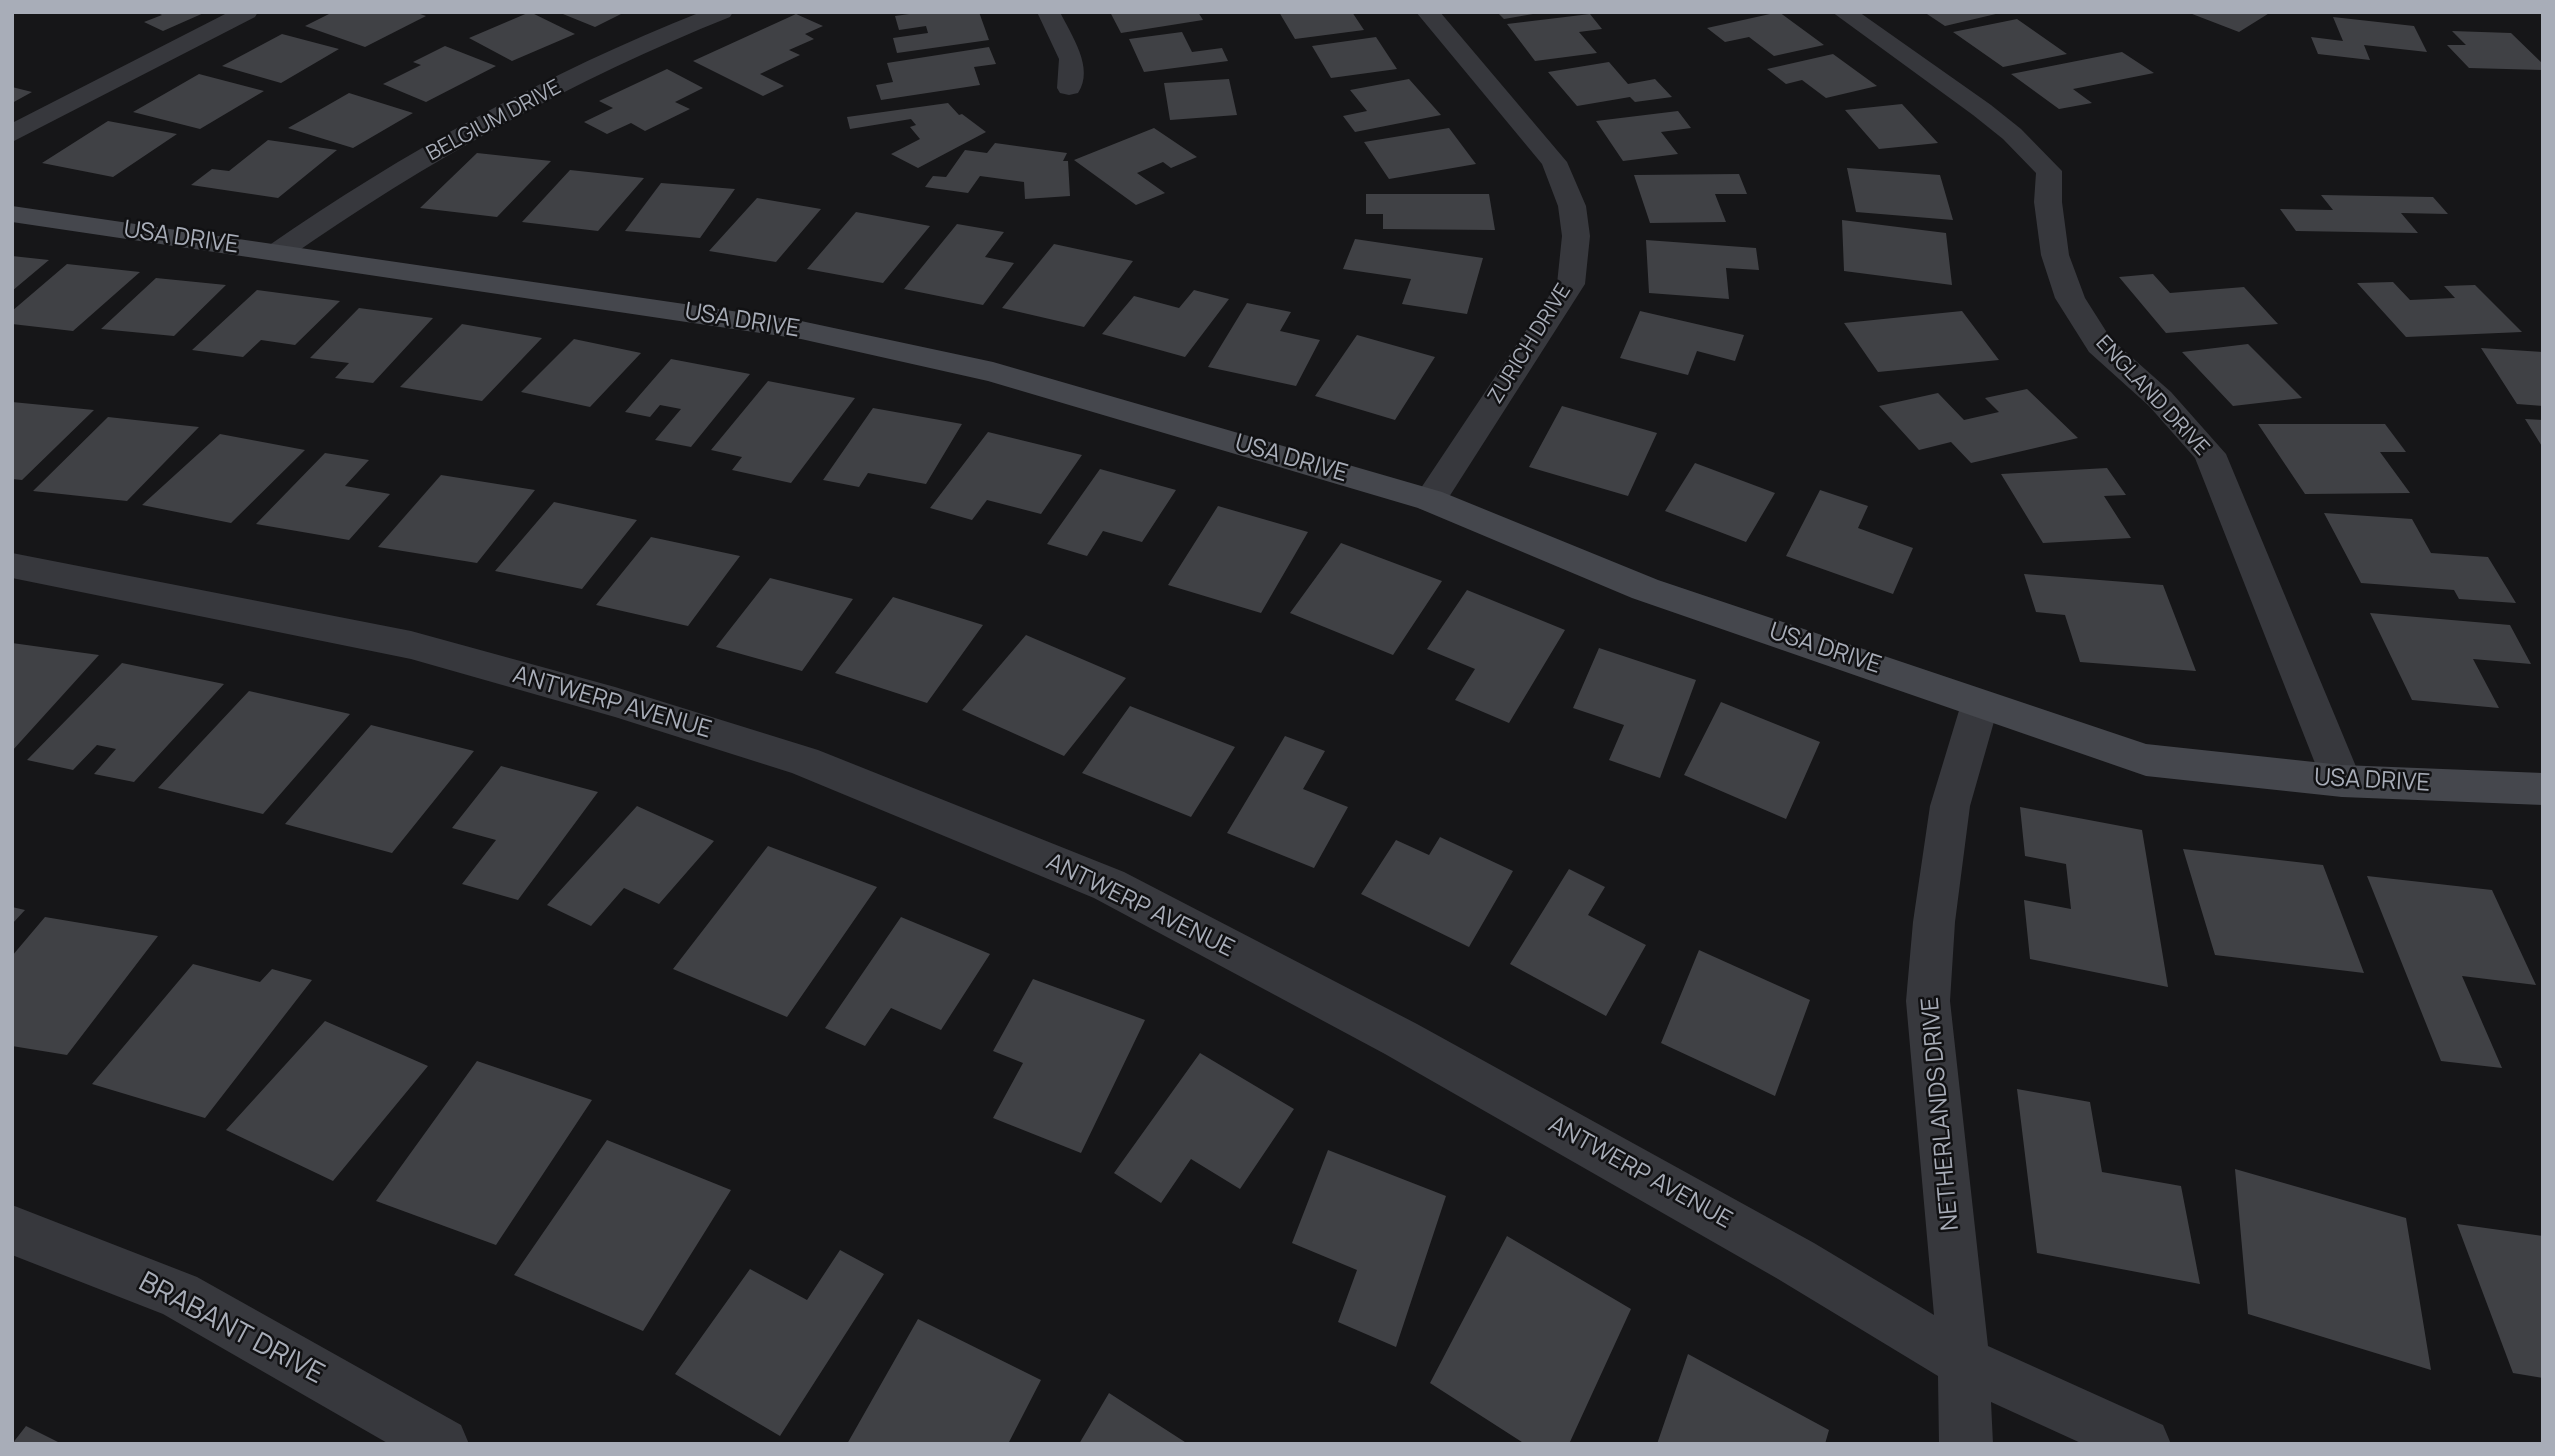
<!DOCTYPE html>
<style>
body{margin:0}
#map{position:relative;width:2555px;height:1456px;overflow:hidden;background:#161618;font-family:Manrope,sans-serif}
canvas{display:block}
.frame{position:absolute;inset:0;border:14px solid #a8adb8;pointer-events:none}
</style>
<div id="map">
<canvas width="2555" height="1456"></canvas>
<div class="frame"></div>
</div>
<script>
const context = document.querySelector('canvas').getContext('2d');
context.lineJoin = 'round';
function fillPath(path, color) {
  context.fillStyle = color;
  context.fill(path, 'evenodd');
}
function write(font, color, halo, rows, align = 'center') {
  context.font = font + ' Manrope,sans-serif';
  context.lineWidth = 5;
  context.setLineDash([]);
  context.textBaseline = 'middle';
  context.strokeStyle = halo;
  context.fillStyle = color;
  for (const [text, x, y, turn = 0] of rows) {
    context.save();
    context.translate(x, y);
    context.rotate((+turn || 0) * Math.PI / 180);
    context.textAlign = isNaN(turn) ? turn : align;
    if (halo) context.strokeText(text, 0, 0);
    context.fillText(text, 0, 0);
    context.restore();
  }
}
fillPath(new Path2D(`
 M 156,12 L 206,12 L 163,31 L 144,22 L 162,15 Z
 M 333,12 L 414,12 L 426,16 L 365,47 L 305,26 Z
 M 530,12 L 575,34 L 512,61 L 469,38 Z
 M 558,12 L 625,12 L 595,27 Z
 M 924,12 L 979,12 L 989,40 L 897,53 L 893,38 L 928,33 L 926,26 L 899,30 L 895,16 Z
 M 1110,12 L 1198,12 L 1203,20 L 1121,33 Z
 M 1279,12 L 1352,12 L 1364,30 L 1295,39 Z
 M 1497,12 L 1533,12 L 1533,14 L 1504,19 Z
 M 1779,12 L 1824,45 L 1774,56 L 1749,37 L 1725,42 L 1707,28 Z
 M 1924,12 L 2000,12 L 2000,13 L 1945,26 Z
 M 2187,12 L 2271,12 L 2239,32 Z
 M 796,14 L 823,26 L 805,34 L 814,39 L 789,50 L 800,55 L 760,74 L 784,86 L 763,96 L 693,61 Z
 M 1590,14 L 1602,29 L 1579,32 L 1597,53 L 1535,61 L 1507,24 Z
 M 2333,17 L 2414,26 L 2427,52 L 2364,45 L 2370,60 L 2318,54 L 2311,37 L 2343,41 Z
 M 2017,19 L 2067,54 L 2003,67 L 1953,32 Z
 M 2452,31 L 2511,33 L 2543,64 L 2543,70 L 2469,68 L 2447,45 L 2466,45 Z
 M 1182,32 L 1192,52 L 1222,48 L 1228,61 L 1144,72 L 1129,39 Z
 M 282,34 L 339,49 L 281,83 L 222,66 Z
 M 1376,37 L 1397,69 L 1331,78 L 1312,46 Z
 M 445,46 L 496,66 L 426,102 L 383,84 L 421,65 L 413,62 Z
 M 989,47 L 996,64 L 974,67 L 980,85 L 881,100 L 876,85 L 893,82 L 887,63 Z
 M 2122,52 L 2154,73 L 2073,89 L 2092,103 L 2059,109 L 2011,74 Z
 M 1833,54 L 1877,86 L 1826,98 L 1802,80 L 1786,84 L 1767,69 Z
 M 1609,62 L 1628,84 L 1655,79 L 1672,97 L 1635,102 L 1630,97 L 1577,106 L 1548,72 Z
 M 667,69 L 703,88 L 675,102 L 690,109 L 645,131 L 631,123 L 607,134 L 584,122 L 613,108 L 599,101 Z
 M 199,74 L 264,91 L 200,129 L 133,112 Z
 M 1229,79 L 1237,115 L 1170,120 L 1164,83 Z
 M 1409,79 L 1441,115 L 1355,132 L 1343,116 L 1367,111 L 1350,90 Z
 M 12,87 L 32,92 L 12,103 Z
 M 349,93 L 413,113 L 353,148 L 288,128 Z
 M 948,103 L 959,115 L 962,114 L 986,132 L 918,168 L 891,154 L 920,139 L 910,127 L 916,125 L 911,119 L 850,129 L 847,117 Z
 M 1902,104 L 1938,143 L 1879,149 L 1845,110 Z
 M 1678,111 L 1691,128 L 1661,132 L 1678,154 L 1623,161 L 1596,121 Z
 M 108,121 L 177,134 L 113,177 L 42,163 Z
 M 1154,128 L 1197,157 L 1171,168 L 1163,162 L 1137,173 L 1165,193 L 1136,205 L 1074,160 Z
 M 1449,128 L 1476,164 L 1389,179 L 1364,142 Z
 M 268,140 L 337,150 L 278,198 L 191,185 L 212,169 L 229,171 Z
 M 995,143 L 1067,153 L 1063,161 L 1068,161 L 1070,196 L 1025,199 L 1024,182 L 980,176 L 968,193 L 925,187 L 933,176 L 946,177 L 965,150 L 987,153 Z
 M 477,153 L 551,161 L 497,217 L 420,208 Z
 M 1847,168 L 1940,175 L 1953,220 L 1856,212 Z
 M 570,170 L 644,178 L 598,231 L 522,222 Z
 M 1739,174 L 1747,194 L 1715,194 L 1726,222 L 1650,223 L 1634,175 Z
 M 661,183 L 735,189 L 700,238 L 625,231 Z
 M 1366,194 L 1489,194 L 1495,230 L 1383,229 L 1383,214 L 1366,214 Z
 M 2321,195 L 2433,197 L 2448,214 L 2401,213 L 2418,233 L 2296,231 L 2280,209 L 2333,210 Z
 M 757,198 L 821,209 L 776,262 L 709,251 Z
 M 856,212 L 930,226 L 883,283 L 807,269 Z
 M 1842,220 L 1946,233 L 1952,285 L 1844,271 Z
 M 957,224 L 1004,232 L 985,257 L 1014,263 L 983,305 L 904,289 Z
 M 1355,239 L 1483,258 L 1467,314 L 1402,304 L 1411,279 L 1343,269 Z
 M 1646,240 L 1756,248 L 1759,270 L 1726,268 L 1729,299 L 1649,293 Z
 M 1054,244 L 1133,261 L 1084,327 L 1002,308 Z
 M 12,256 L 49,260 L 12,291 Z
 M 67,264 L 140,272 L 73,331 L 12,324 L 12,311 Z
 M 2153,274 L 2170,293 L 2244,287 L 2278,324 L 2166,333 L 2119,277 Z
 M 156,278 L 226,285 L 174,336 L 101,329 Z
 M 2393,282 L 2410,300 L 2455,298 L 2444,286 L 2475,285 L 2522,332 L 2406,337 L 2357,283 Z
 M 257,290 L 340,301 L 295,345 L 261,340 L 243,357 L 192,350 Z
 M 1194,290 L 1229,299 L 1185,357 L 1102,334 L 1134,296 L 1179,308 Z
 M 1247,303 L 1291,312 L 1280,331 L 1320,340 L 1296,386 L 1208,367 Z
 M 359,308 L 433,318 L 373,383 L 335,378 L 349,363 L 310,358 Z
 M 1640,311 L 1744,335 L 1735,361 L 1697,351 L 1688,375 L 1620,358 Z
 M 1962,311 L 1999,360 L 1878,372 L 1844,323 Z
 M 462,324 L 542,338 L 482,401 L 400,387 Z
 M 1357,335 L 1435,357 L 1395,420 L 1315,396 Z
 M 574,339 L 641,353 L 590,407 L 521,392 Z
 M 2248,344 L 2302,398 L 2233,406 L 2182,352 Z
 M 2481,348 L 2543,352 L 2543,406 L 2517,404 Z
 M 671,359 L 750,374 L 691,447 L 655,440 L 681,409 L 660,405 L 650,417 L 625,412 Z
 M 768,381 L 855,398 L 791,483 L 732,470 L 742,457 L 711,450 Z
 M 2027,389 L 2078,438 L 1971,463 L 1951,442 L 1919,450 L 1879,406 L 1938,393 L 1964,420 L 1999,412 L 1985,398 Z
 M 12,402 L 94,410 L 22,480 L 12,479 Z
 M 1562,406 L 1657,433 L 1628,496 L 1529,467 Z
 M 873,408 L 962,424 L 926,484 L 868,473 L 859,487 L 823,480 Z
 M 108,417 L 199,427 L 127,501 L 33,491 Z
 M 2525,419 L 2543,420 L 2543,448 Z
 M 2258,424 L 2385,424 L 2406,452 L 2380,452 L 2410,493 L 2305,494 Z
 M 988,432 L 1082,455 L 1041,514 L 987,500 L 972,520 L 930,508 Z
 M 220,434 L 305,450 L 231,523 L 142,505 Z
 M 325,453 L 369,460 L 345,486 L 390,494 L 349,540 L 256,524 Z
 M 1695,463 L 1775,493 L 1746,542 L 1665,511 Z
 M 2107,468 L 2126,495 L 2104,496 L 2131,538 L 2043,543 L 2001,474 Z
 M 1100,469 L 1176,490 L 1142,542 L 1103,531 L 1087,556 L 1047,544 Z
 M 441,475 L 535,490 L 477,563 L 378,547 Z
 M 1820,490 L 1868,506 L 1858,528 L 1913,548 L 1893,594 L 1786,556 Z
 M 554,502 L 637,520 L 582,589 L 495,571 Z
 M 1218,506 L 1308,532 L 1261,613 L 1168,585 Z
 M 2324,513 L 2412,519 L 2431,553 L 2488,557 L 2516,603 L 2459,599 L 2454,590 L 2361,583 Z
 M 651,537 L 740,556 L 688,626 L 596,605 Z
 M 1341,543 L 1442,581 L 1393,655 L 1290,613 Z
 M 2024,574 L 2163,585 L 2196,671 L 2080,662 L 2065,615 L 2036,612 Z
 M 770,578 L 853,599 L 802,671 L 716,647 Z
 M 1467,590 L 1565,630 L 1509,723 L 1455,700 L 1475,669 L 1427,649 Z
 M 893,597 L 983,625 L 927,703 L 835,673 Z
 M 2370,613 L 2510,625 L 2531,664 L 2473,659 L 2499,708 L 2412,700 Z
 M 1026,635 L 1126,678 L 1064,756 L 962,710 Z
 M 12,643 L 99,655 L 12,751 Z
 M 1599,648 L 1696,680 L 1660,778 L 1609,760 L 1624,725 L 1573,708 Z
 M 122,663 L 224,684 L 134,782 L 94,774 L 116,749 L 97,745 L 73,770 L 27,760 Z
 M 249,691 L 350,714 L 263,814 L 158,788 Z
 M 1721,702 L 1820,742 L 1786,819 L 1684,775 Z
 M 1130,706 L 1235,747 L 1191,817 L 1082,773 Z
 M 371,725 L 474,751 L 392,853 L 285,824 Z
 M 1285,736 L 1325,751 L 1303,789 L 1348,807 L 1314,868 L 1227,833 Z
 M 501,766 L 598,792 L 518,900 L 462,884 L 496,840 L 452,828 Z
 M 637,806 L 714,841 L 659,904 L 624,888 L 591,926 L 547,905 Z
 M 2020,807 L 2142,830 L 2168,987 L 2030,959 L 2024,900 L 2071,909 L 2066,864 L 2025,856 Z
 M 1440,837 L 1513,871 L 1469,947 L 1361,894 L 1396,840 L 1429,855 Z
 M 768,846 L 877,887 L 787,1017 L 673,969 Z
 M 2183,849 L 2323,865 L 2364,973 L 2215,955 Z
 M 1569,869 L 1605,887 L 1588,915 L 1646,945 L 1606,1016 L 1510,964 Z
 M 2367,876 L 2492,890 L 2536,985 L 2462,976 L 2502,1068 L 2441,1061 Z
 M 12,907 L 25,910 L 12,924 Z
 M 45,917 L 158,936 L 67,1055 L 12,1046 L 12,956 Z
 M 901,917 L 990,954 L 941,1030 L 891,1008 L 865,1046 L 825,1028 Z
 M 1699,950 L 1810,1000 L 1775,1096 L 1661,1043 Z
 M 193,964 L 260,982 L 272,969 L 312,980 L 205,1118 L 92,1084 Z
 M 1033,979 L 1145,1020 L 1081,1153 L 993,1118 L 1023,1063 L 993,1051 Z
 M 325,1021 L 428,1066 L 333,1181 L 226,1130 Z
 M 1200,1053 L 1294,1109 L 1240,1189 L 1191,1159 L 1161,1203 L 1114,1173 Z
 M 477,1061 L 592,1100 L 496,1245 L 376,1201 Z
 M 2017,1089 L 2090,1102 L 2102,1172 L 2181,1186 L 2200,1284 L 2037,1253 Z
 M 607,1140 L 731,1190 L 643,1331 L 514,1275 Z
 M 1328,1150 L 1446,1196 L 1396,1347 L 1338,1322 L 1357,1270 L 1292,1243 Z
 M 2235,1169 L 2406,1218 L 2431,1370 L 2248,1314 Z
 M 2457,1224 L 2543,1236 L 2543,1378 L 2513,1373 Z
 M 1507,1236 L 1631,1309 L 1569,1444 L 1525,1444 L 1430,1383 Z
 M 840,1250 L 884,1274 L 780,1436 L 675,1374 L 750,1269 L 807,1300 Z
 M 918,1319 L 1041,1380 L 1008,1444 L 847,1444 Z
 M 1688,1354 L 1829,1430 L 1825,1444 L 1657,1444 Z
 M 1109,1393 L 1188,1444 L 1079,1444 Z
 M 26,1426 L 62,1444 L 12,1444 Z`), '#404145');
fillPath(new Path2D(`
 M 229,12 L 258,12 L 255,17 L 12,142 L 12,123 Z
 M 701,12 L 733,12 L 730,17 C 575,79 425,162 288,258 L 278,260 L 268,258 L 264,252 L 268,246 C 402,153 549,72 701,12 Z
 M 1037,12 L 1060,12 C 1071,35 1095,68 1078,93 L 1069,95 L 1060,93 L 1057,88 L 1059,59 Z
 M 1416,12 L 1440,12 L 1567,162 L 1586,206 L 1590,236 L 1585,284 L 1442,508 L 1430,512 L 1418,508 L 1413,500 L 1557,284 L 1562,236 L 1558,206 L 1542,164 Z
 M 1832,12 L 1859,12 L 1991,105 L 2021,129 L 2062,171 L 2062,202 L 2069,255 L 2085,298 L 2111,339 L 2171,392 L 2226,454 L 2362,781 L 2356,792 L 2342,797 L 2328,792 L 2322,781 L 2195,458 L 2149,406 L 2089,352 L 2055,298 L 2041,255 L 2034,202 L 2036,173 L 2003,139 L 1973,115 Z
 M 12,553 L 411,631 L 615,687 L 818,750 L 1124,872 L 1417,1024 L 1814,1243 L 1934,1315 L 1906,1001 L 1913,922 L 1930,806 L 1961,704 L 1967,694 L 1980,689 L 1993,694 L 1999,704 L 1970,806 L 1955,922 L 1950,1001 L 1988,1346 L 2163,1425 L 2171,1444 L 2083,1444 L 1991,1402 L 1993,1444 L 1939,1444 L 1938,1376 L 1778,1279 L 1385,1054 L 1094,898 L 792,773 L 615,717 L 411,659 L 12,578 Z
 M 12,1205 L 197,1277 L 461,1425 L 469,1444 L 389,1444 L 163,1314 L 12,1255 Z`), '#37383d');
fillPath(new Path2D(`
 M 12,206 L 801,321 L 993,362 L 1442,492 L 1658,580 L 2146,744 L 2342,765 L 2543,773 L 2543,805 L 2342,797 L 2146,776 L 1632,598 L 1418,508 L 988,381 L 801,339 L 12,222 Z`), '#45474d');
write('21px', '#a8adb8', '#111113', [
 ["BELGIUM DRIVE",494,121,-28],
 ["ZURICH DRIVE",1530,344,-58],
 ["ENGLAND DRIVE",2152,396,47]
]);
write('24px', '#a8adb8', '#111113', [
 ["USA DRIVE",181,238,8],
 ["USA DRIVE",742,321,9],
 ["USA DRIVE",1291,459,16],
 ["USA DRIVE",1825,649,18],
 ["ANTWERP AVENUE",612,703,16],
 ["USA DRIVE",2372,781,3],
 ["ANTWERP AVENUE",1140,906,26],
 ["NETHERLANDS DRIVE",1941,1114,-95],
 ["ANTWERP AVENUE",1640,1173,29]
]);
write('28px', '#a8adb8', '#111113', [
 ["BRABANT DRIVE",231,1329,28]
]);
</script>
